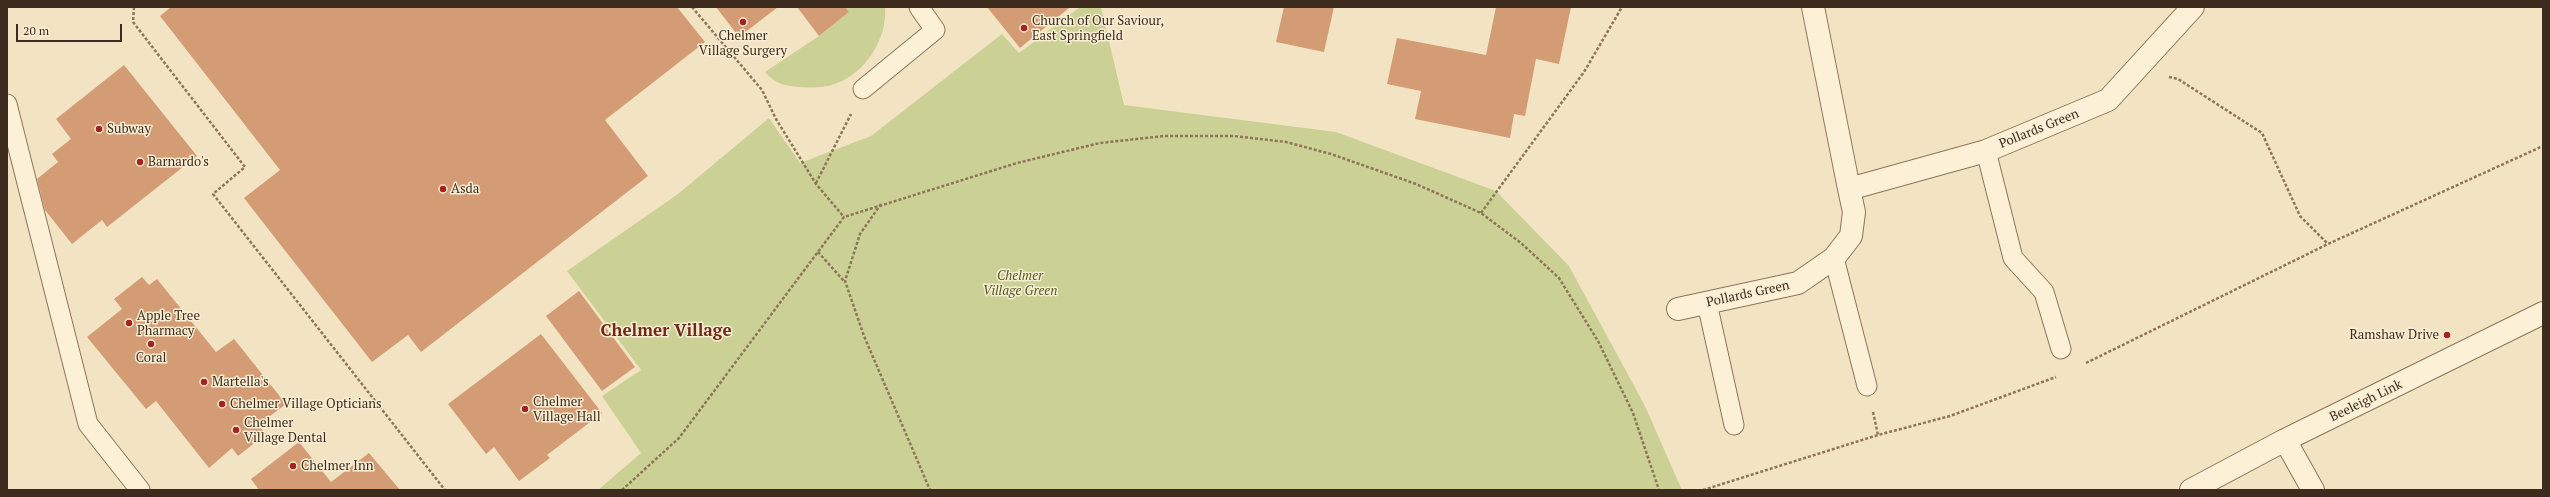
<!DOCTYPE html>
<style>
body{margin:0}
#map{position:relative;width:2550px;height:497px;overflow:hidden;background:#f2e4c3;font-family:"PT Serif",serif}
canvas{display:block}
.frame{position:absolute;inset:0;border:8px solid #3d2c1d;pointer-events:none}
.scale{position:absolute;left:16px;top:24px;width:106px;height:18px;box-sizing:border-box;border:2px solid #3d2c1d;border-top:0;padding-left:5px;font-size:12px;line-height:14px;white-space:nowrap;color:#3d2c1d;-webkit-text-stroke:3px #f9eed3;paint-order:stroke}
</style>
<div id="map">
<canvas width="2550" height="497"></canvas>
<div class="frame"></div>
<div class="scale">20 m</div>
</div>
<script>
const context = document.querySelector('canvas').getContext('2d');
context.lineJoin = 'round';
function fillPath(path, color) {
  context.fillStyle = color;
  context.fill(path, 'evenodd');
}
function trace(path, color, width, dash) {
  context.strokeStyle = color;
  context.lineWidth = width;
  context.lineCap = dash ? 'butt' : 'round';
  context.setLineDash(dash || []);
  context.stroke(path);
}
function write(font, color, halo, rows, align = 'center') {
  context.font = font + ' "PT Serif",serif';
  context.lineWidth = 3;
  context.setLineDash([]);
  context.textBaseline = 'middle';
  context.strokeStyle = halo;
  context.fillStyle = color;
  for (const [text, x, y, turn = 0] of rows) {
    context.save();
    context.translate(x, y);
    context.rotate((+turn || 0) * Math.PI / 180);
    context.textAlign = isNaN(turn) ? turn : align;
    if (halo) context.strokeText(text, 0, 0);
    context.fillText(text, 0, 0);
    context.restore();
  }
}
fillPath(new Path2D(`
 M 845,7 L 885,7 C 888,38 865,74 835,84 C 824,88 811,88 799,87 C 784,86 774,83 765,72 L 819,36 L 849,12 Z
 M 1080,7 L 1101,7 L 1124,105 L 1336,132 L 1496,191 L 1569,266 L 1645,406 L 1682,490 L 598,490 L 641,453 L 602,396 L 641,370 L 567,271 L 678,194 L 769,118 L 800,163 L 871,136 L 1002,34 L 1019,53 Z`), '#cbd195');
fillPath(new Path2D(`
 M 171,7 L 677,7 L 705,42 L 605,120 L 648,176 L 421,352 L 408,335 L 372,362 L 244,198 L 280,170 L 160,16 Z
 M 716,7 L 778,7 L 739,37 Z
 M 797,7 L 845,7 L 849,12 L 819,36 Z
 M 987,7 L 1068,7 L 1069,8 L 1020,48 Z
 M 1284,7 L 1334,7 L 1324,52 L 1276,42 Z
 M 1496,7 L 1571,7 L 1559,64 L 1536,59 L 1525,116 L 1514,114 L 1510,138 L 1415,119 L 1421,91 L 1387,84 L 1397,38 L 1486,55 Z
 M 124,65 L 197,156 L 107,227 L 102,220 L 72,244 L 45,210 L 37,179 L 58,162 L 52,154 L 71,139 L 56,119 Z
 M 142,277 L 149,285 L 157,279 L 216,352 L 234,339 L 286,404 L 258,425 L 266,434 L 238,456 L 232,448 L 209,468 L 156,401 L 146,409 L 87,337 L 122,309 L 114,299 Z
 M 579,291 L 635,367 L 602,391 L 546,316 Z
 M 541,334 L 602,413 L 547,455 L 550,458 L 519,481 L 494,447 L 486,454 L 448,404 Z
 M 299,442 L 331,482 L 369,453 L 400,490 L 259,490 L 251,479 Z`), '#d49c75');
const lane = new Path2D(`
 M 863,89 L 935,30 L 919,7
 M 7,104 L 88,424 L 140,490
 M 1986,151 L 2013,258 L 2044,292 L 2061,349
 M 1834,258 L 1867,386
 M 1707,303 L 1734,425`);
const street = new Path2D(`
 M 1813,7 L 1849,189
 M 1678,309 L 1798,283 L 1834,258 L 1851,236 L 1854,212 L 1849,189 L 1986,151 L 2108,100 L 2193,7
 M 2285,440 L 2313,490
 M 2191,490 L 2285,440 L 2543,313`);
trace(lane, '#8e7458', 21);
trace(street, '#8e7458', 24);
trace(new Path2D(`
 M 134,7 L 133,22 L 245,167 L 213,194 L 445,490
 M 692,7 L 762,90 L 776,119 L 816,184 L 844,217
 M 2169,77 L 2178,79 L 2262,133 L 2300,216 L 2328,244
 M 816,183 L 851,114
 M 881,204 L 860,234 L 845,281 L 864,336 L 930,490
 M 1481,213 L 1584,72 L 1622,7
 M 818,252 L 844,281
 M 2086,363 L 2328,244 L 2543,146
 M 1873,412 L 1878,435
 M 622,490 L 679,438 L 844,217 L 1017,163 L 1100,143 L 1164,136 L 1234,136 L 1286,142 L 1331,154 L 1416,184 L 1481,213 L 1521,243 L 1559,278 L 1598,341 L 1633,413 L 1659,490
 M 1703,490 L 1878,435 L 1950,416 L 2056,377`), '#8e7458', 2.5, [3, 2]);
trace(lane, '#fcf1d7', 19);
trace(street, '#fcf1d7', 22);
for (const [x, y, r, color] of [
 [743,22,4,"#a32223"],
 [1024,28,4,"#a32223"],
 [99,129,4,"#a32223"],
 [140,162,4,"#a32223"],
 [443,189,4,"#a32223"],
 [129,323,4,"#a32223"],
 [2447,335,4,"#a32223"],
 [151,344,4,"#a32223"],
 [204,382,4,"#a32223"],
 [222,404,4,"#a32223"],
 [525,409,4,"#a32223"],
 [236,430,4,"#a32223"],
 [293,466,4,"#a32223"]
]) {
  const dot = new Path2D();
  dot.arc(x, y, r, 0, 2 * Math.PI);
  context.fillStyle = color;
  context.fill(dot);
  trace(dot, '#f9eed3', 1.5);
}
write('13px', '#3d2c1d', '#f9eed3', [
 ["Church of Our Saviour,",1032,21],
 ["East Springfield",1032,36],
 ["Chelmer",743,36,"center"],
 ["Village Surgery",743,51,"center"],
 ["Subway",107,129],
 ["Barnardo's",148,162],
 ["Asda",451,189],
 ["Apple Tree",137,316],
 ["Pharmacy",137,331],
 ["Ramshaw Drive",2439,335,"right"],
 ["Coral",151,358,"center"],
 ["Martella's",212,382],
 ["Chelmer",533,402],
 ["Village Hall",533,417],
 ["Chelmer Village Opticians",230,404],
 ["Chelmer",244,423],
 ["Village Dental",244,438],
 ["Chelmer Inn",301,466]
], 'left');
write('13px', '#3d2c1d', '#f9eed3', [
 ["Pollards Green",2039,129,-22],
 ["Pollards Green",1748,294,-12],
 ["Beeleigh Link",2366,401,-26]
]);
write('italic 13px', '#4d5b22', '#f9eed3', [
 ["Chelmer",1020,276],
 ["Village Green",1020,291]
]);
write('bold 17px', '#6e2a18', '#f9eed3', [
 ["Chelmer Village",666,331]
]);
</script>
